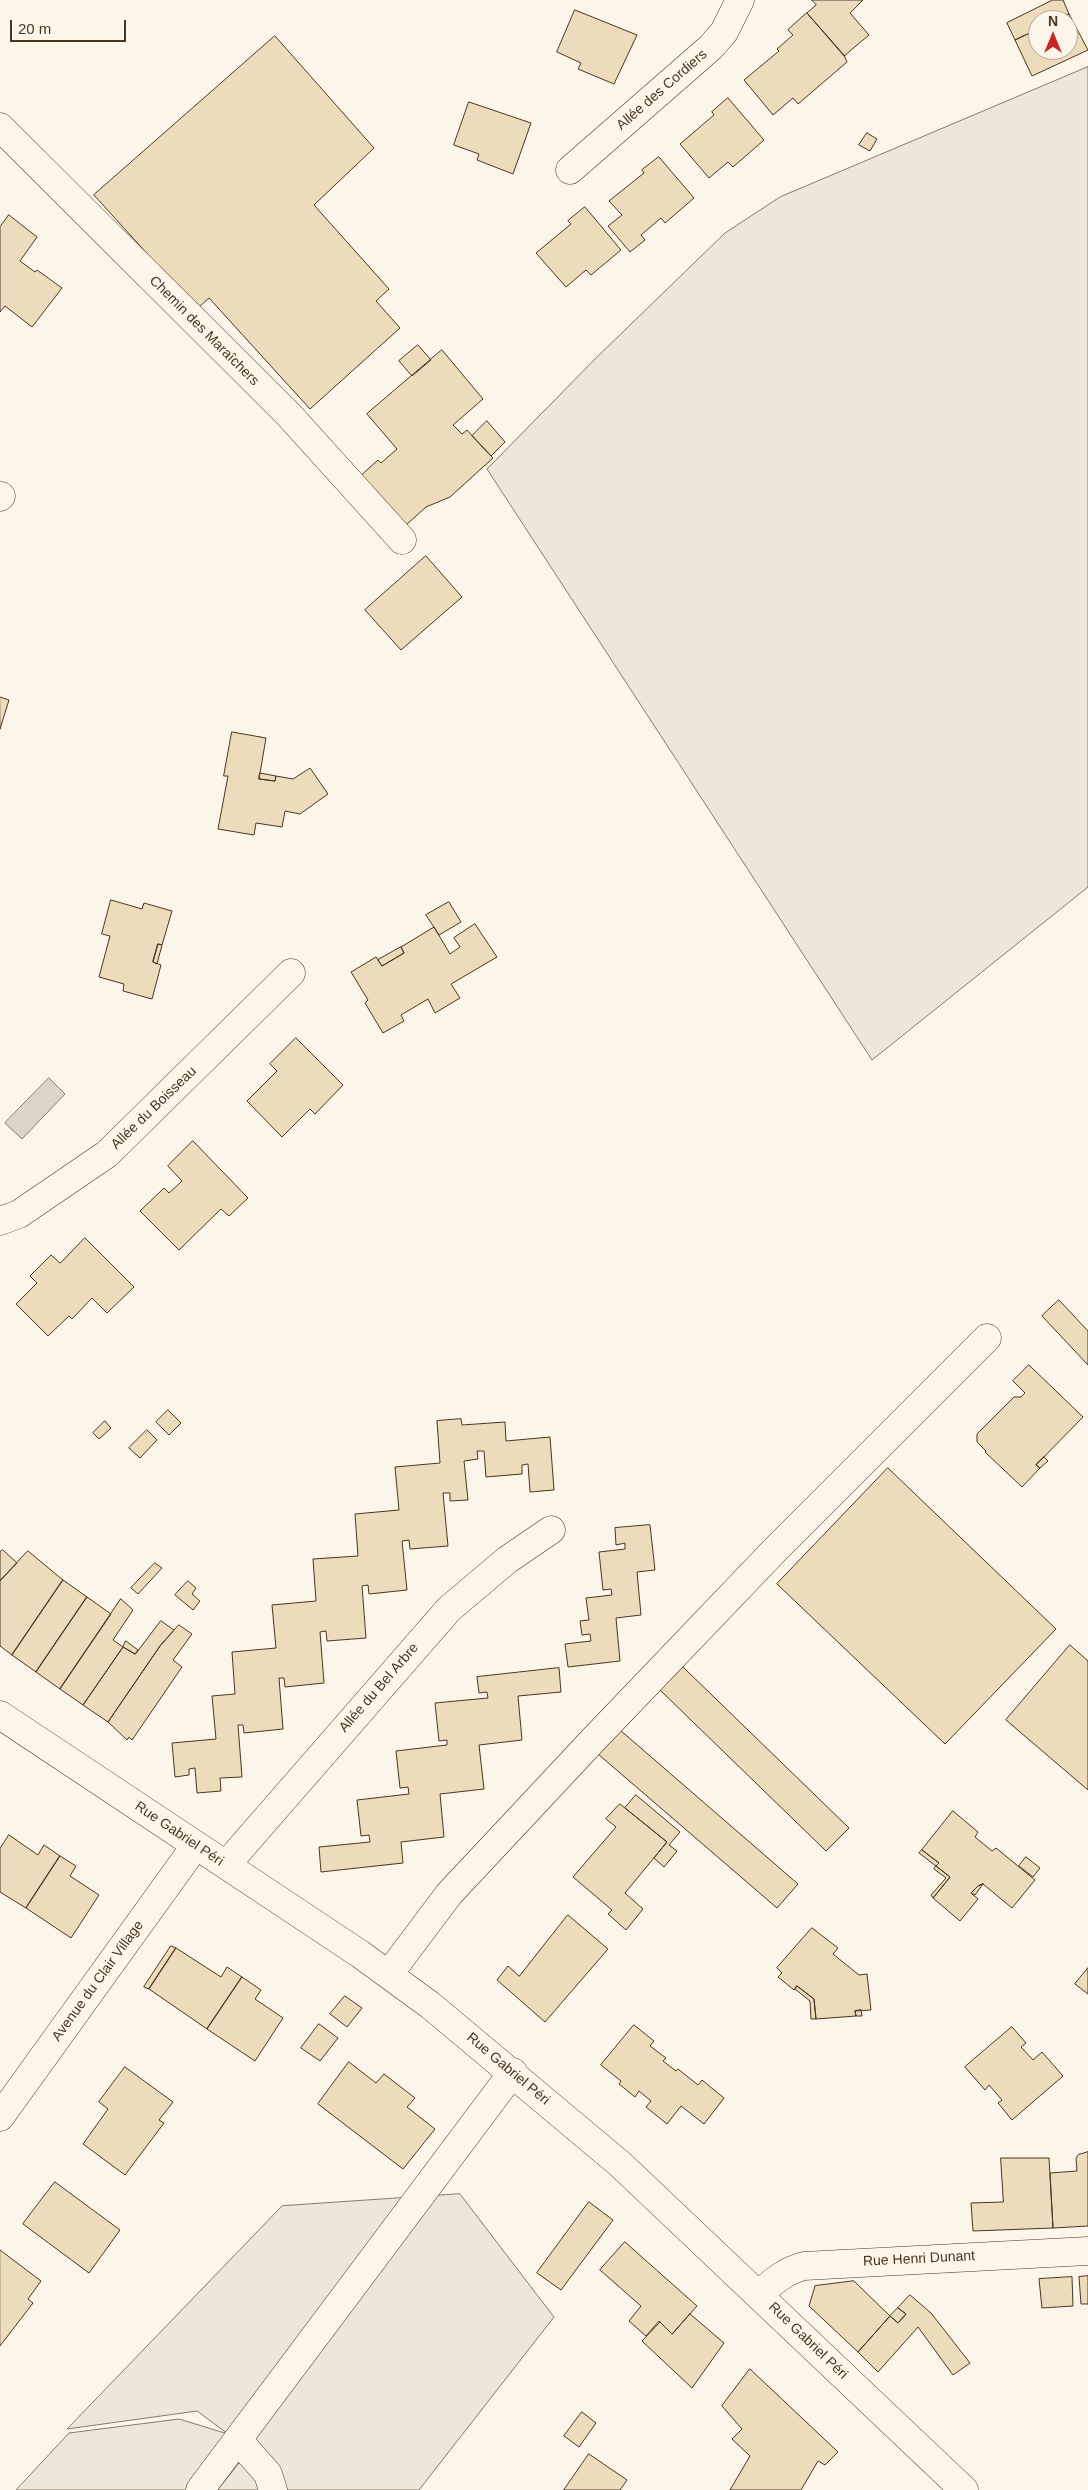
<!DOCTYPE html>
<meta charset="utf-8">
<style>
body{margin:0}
#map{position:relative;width:1088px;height:2490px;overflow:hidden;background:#fbf6e9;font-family:Arial,sans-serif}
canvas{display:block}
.north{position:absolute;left:1028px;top:10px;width:50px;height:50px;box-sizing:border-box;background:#fbf6e9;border:1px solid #b4a999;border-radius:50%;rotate:0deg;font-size:14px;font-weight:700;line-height:20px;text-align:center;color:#4a3520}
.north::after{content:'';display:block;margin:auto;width:18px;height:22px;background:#c62828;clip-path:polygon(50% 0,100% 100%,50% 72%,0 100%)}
.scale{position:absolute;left:10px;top:20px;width:116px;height:22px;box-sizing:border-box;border:2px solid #4a3520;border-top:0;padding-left:6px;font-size:15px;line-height:18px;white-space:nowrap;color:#4a3520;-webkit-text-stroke:4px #fbf6e9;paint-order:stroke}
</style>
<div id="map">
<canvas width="1088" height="2490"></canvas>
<div class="north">N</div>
<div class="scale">20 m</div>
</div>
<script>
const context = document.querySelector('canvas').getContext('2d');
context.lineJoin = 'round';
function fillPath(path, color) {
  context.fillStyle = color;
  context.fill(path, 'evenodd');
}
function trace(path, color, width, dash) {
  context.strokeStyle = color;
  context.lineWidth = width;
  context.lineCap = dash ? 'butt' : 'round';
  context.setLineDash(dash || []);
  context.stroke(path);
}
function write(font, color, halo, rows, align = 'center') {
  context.font = font + ' Arial,sans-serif';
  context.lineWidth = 4;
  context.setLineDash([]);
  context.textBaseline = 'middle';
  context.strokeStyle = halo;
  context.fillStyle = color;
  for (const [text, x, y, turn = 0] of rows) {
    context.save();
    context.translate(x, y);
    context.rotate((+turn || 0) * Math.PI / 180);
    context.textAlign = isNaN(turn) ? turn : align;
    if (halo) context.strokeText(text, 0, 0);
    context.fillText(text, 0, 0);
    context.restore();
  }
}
const green = new Path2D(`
 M 1088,67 L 1088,887 L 872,1060 L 487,469 L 596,358 L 725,233 L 780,197 Z
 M 460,2194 L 554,2317 L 419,2490 L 284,2490 L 238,2440 L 188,2490 L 16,2490 L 69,2433 L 179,2419 L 228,2434 L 197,2411 L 67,2429 L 282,2206 Z
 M 245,2456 L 268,2490 L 218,2490 Z`);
fillPath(green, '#ede6d9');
trace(green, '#887966', 1);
const water = new Path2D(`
 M 49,1078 L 65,1094 L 22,1139 L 5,1123 Z`);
fillPath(water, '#dcd4c6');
trace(water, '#887966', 1);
const building = new Path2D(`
 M 812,0 L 863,0 L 850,13 L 869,35 L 844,56 L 807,13 L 816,5 Z
 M 1053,0 L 1063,0 L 1069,14 L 1057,20 L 1038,20 L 1038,29 L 1015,40 L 1007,23 Z
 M 575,10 L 637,35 L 614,84 L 578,69 L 581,63 L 557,52 Z
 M 807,13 L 844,55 L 847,62 L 798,104 L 793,98 L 773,115 L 744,80 L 779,51 L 777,49 L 793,35 L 788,30 Z
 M 1069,14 L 1088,50 L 1032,76 L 1015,40 L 1038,29 L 1038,50 L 1068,50 L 1068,20 L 1057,20 Z
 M 275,36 L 374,148 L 314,205 L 389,289 L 376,301 L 400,328 L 310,409 L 209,298 L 197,309 L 94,195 Z
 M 728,98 L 764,140 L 733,167 L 728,162 L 709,178 L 680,144 L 714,115 L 712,112 Z
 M 469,102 L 531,123 L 513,174 L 477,160 L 479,154 L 454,145 Z
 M 867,133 L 877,139 L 870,151 L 859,145 Z
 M 659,157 L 694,198 L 665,223 L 661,218 L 641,235 L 645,240 L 630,252 L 608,226 L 622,215 L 609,201 L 644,173 L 642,170 Z
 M 585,207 L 621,250 L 591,275 L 586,270 L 566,287 L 536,253 L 571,224 L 568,221 Z
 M 9,215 L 37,237 L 20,261 L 35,272 L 37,270 L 62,288 L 32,327 L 5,306 L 0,312 L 0,227 Z
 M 418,345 L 431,360 L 412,376 L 399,361 Z
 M 442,350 L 483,399 L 453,425 L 462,434 L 467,430 L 493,458 L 450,497 L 426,507 L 405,526 L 358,478 L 378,460 L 381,463 L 397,449 L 367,414 Z
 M 487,421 L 505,442 L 491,456 L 472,436 Z
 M 426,556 L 462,597 L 401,650 L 365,610 Z
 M 0,697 L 9,700 L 0,729 Z
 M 232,732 L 266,738 L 259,779 L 275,781 L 276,776 L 293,779 L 310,768 L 328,794 L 300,814 L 285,811 L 282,827 L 256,823 L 254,835 L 218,829 L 228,776 L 224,776 Z
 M 260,773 L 276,776 L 275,781 L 259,779 Z
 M 111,900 L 142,909 L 144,903 L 172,911 L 162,945 L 158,944 L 153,962 L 161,965 L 152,999 L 123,991 L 124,984 L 99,977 L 110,936 L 102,934 Z
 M 449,902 L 461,922 L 439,935 L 426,915 Z
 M 475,924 L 497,957 L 451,984 L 460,998 L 435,1013 L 428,999 L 401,1015 L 404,1021 L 383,1033 L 365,1003 L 368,1000 L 351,972 L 376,957 L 382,966 L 404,953 L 401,947 L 434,927 L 450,954 L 460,947 L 454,938 Z
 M 158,944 L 162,945 L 157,964 L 153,962 Z
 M 401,947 L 404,953 L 382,966 L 378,960 Z
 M 296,1038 L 343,1085 L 315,1114 L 310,1109 L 282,1137 L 247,1101 L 277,1071 L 270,1064 Z
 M 193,1141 L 248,1198 L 229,1216 L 221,1209 L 179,1250 L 140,1211 L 164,1188 L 169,1193 L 182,1181 L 168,1166 Z
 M 85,1238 L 134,1287 L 107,1313 L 92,1298 L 72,1319 L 69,1316 L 48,1336 L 16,1304 L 37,1283 L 30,1276 L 51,1255 L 60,1263 Z
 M 1059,1300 L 1088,1331 L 1088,1365 L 1042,1316 Z
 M 1029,1365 L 1083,1417 L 1036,1465 L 1040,1468 L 1022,1487 L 985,1452 L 986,1451 L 977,1442 L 977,1434 L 1014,1397 L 1021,1397 L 1025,1393 L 1013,1381 Z
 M 168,1410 L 181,1423 L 169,1435 L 156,1422 Z
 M 461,1419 L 462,1425 L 505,1422 L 506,1441 L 550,1437 L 554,1490 L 530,1492 L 528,1464 L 522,1465 L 522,1474 L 486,1477 L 484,1451 L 477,1451 L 478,1459 L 464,1461 L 468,1500 L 450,1501 L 450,1493 L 443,1493 L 448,1546 L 410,1549 L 409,1540 L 402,1541 L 407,1590 L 369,1594 L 368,1585 L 362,1586 L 366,1638 L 327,1641 L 326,1631 L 320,1632 L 324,1683 L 285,1687 L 284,1678 L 279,1678 L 283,1729 L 244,1733 L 243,1725 L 238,1725 L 242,1777 L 220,1778 L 221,1791 L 197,1793 L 195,1768 L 189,1769 L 189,1775 L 175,1777 L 172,1743 L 216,1739 L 212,1696 L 235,1694 L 232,1652 L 276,1648 L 272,1605 L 316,1601 L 313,1559 L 358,1556 L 355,1514 L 399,1510 L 395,1467 L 440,1463 L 437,1421 Z
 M 105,1421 L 111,1428 L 99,1439 L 93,1433 Z
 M 147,1430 L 157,1440 L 140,1458 L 129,1448 Z
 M 1044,1457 L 1048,1461 L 1040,1468 L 1036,1465 Z
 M 888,1468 L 1056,1629 L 945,1744 L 777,1584 Z
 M 650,1525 L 655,1570 L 637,1572 L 641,1615 L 616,1618 L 620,1661 L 568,1667 L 565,1644 L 591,1641 L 590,1634 L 582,1635 L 580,1621 L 589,1620 L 586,1598 L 612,1595 L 611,1589 L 603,1590 L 599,1552 L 625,1549 L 625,1543 L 616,1545 L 615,1528 Z
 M 3,1550 L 17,1563 L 0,1581 L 0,1552 Z
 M 28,1551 L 63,1580 L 12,1655 L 0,1646 L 0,1581 Z
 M 155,1563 L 162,1568 L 138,1594 L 131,1588 Z
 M 63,1580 L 87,1597 L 36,1672 L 12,1655 Z
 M 188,1581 L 196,1588 L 192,1594 L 200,1601 L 193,1610 L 175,1595 Z
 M 87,1597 L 111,1614 L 60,1689 L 36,1672 Z
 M 121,1599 L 133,1610 L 113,1640 L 123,1647 L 83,1705 L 60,1689 Z
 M 161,1621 L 174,1630 L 160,1646 L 108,1722 L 83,1705 L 123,1647 L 135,1654 Z
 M 179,1625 L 192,1634 L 173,1660 L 182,1667 L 132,1740 L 129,1737 L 127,1740 L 108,1722 L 160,1646 Z
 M 126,1641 L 138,1650 L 135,1654 L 123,1647 Z
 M 1070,1645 L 1088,1661 L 1088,1790 L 1006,1720 Z
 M 683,1667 L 849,1828 L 826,1851 L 660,1690 Z
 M 559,1668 L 561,1692 L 518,1696 L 522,1740 L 479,1745 L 484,1789 L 440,1794 L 444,1837 L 401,1842 L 403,1863 L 321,1872 L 319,1847 L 370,1842 L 369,1835 L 361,1836 L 357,1800 L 409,1794 L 408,1787 L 400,1788 L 396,1751 L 447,1745 L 447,1740 L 439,1741 L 435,1703 L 488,1698 L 487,1692 L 479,1693 L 477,1677 Z
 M 620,1730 L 798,1884 L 777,1908 L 598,1754 Z
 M 636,1795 L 680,1832 L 669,1845 L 677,1851 L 664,1867 L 654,1858 L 667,1842 L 625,1808 Z
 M 620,1804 L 667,1842 L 625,1893 L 643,1909 L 626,1930 L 608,1914 L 612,1910 L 573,1877 L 616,1827 L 606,1819 Z
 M 953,1811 L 978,1832 L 975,1837 L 992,1851 L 996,1848 L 1035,1880 L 1012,1908 L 983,1884 L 978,1886 L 971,1893 L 978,1899 L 960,1921 L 933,1898 L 950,1877 L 936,1866 L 939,1863 L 922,1850 Z
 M 9,1835 L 38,1855 L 44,1845 L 60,1856 L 26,1908 L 0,1892 L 0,1849 Z
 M 922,1850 L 939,1863 L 936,1866 L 919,1853 Z
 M 60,1856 L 76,1866 L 70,1876 L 99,1895 L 71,1938 L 26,1908 Z
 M 1026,1857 L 1040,1868 L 1033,1877 L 1019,1866 Z
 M 936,1866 L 950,1877 L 933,1898 L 931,1895 L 946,1878 L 934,1869 Z
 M 983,1884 L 975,1895 L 971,1893 L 978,1886 Z
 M 568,1915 L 608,1949 L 545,2022 L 497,1980 L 508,1966 L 519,1976 Z
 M 812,1928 L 838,1948 L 833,1954 L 859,1975 L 867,1974 L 871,2010 L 855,2011 L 856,2016 L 816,2019 L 814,1999 L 797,1986 L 794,1990 L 778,1977 L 782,1973 L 777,1968 Z
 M 171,1946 L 176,1948 L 149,1989 L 144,1987 Z
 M 176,1948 L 221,1977 L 227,1967 L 242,1977 L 207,2029 L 149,1989 Z
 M 1088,1968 L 1088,1994 L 1075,1984 Z
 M 242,1977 L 261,1990 L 255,1999 L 283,2018 L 255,2061 L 207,2029 Z
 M 797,1986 L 814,1999 L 816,2019 L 811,2019 L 810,2001 L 795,1989 Z
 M 345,1996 L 362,2008 L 347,2027 L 330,2014 Z
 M 861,2010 L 862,2016 L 856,2016 L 855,2011 Z
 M 319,2024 L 338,2038 L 320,2061 L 301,2048 Z
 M 634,2025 L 654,2041 L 650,2046 L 666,2058 L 663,2061 L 676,2071 L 678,2069 L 698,2085 L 702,2080 L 724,2098 L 704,2124 L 681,2106 L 667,2124 L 646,2107 L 651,2101 L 639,2091 L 635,2097 L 619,2084 L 621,2081 L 601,2065 Z
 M 1012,2027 L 1026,2043 L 1021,2047 L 1033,2060 L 1042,2052 L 1063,2076 L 1012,2120 L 998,2103 L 1002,2100 L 989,2085 L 985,2090 L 965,2067 Z
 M 349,2062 L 376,2083 L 384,2074 L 415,2098 L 407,2107 L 435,2129 L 403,2169 L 318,2104 Z
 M 125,2067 L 173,2102 L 159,2120 L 164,2123 L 125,2175 L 83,2144 L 108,2109 L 99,2102 Z
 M 1088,2152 L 1088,2226 L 1053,2228 L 1050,2173 L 1077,2171 L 1076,2158 L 1078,2155 Z
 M 1001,2158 L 1049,2158 L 1053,2228 L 973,2231 L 971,2203 L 1003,2202 Z
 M 55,2182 L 120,2230 L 89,2273 L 23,2224 Z
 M 589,2202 L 613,2220 L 561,2290 L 537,2273 Z
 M 625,2242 L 697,2306 L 672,2334 L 659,2321 L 646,2336 L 629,2321 L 641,2306 L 600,2270 Z
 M 0,2250 L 41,2281 L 28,2299 L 33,2303 L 0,2346 Z
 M 1088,2276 L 1088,2304 L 1081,2304 L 1079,2277 Z
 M 1072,2277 L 1073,2306 L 1042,2308 L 1039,2279 Z
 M 854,2281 L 890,2316 L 858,2352 L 809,2306 L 815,2286 Z
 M 910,2295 L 931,2313 L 970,2363 L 953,2375 L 918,2327 L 878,2372 L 858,2352 L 890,2316 L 898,2323 L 906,2314 L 898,2308 Z
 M 898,2308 L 906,2314 L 898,2323 L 890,2316 Z
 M 690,2314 L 724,2343 L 692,2388 L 642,2341 L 660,2322 L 672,2334 Z
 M 750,2369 L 838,2452 L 825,2465 L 818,2461 L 801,2490 L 730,2490 L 750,2456 L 732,2439 L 742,2429 L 722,2406 Z
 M 582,2412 L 596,2423 L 579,2447 L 564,2436 Z
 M 589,2454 L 627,2480 L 620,2490 L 564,2490 Z`);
fillPath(building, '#ecdcbc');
trace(building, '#4a3520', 1);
const minor = new Path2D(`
 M 0,127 L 289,415 L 402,540
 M 570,170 L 711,47 L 724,32 L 740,0
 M 0,497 L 1,496
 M 0,1221 L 19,1214 L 107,1154 L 291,973
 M 0,1715 L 360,1954 L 430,2005 L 620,2164 L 964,2490
 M 226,1865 L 449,1609 L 507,1560 L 551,1530
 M 389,1974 L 449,1894 L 595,1738 L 775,1550 L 987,1338
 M 0,2117 L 196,1845
 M 759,2294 C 774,2281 785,2271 804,2266 L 1088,2251
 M 238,2440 L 268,2474 L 273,2490
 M 200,2490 L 513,2072`);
trace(minor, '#4a3520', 29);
trace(minor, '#fbf6e9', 28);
write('14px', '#4a3520', '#fbf6e9', [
 ["Allée des Cordiers",662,90,-41],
 ["Chemin des Maraîchers",204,331,45],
 ["Allée du Boisseau",154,1108,-44],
 ["Allée du Bel Arbre",379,1688,-49],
 ["Rue Gabriel Péri",179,1834,34],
 ["Avenue du Clair Village",98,1981,-54],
 ["Rue Gabriel Péri",508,2069,40],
 ["Rue Henri Dunant",919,2259,-3],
 ["Rue Gabriel Péri",808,2341,44]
]);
</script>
